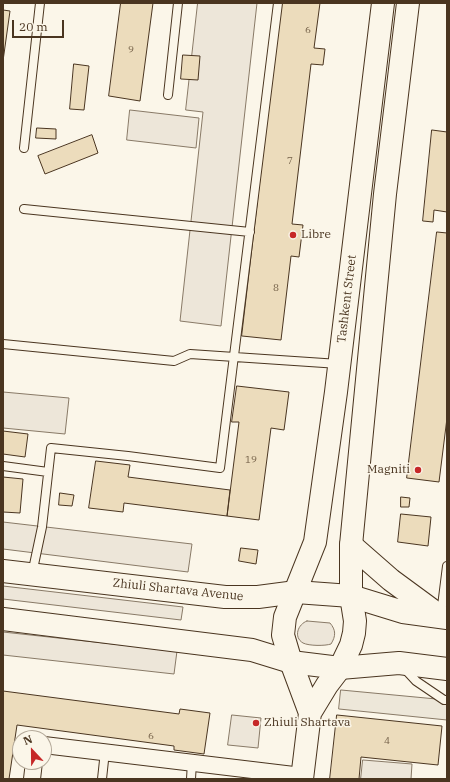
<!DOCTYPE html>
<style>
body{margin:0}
#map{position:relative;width:450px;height:782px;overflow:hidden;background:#fbf6e9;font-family:"IBM Plex Serif",serif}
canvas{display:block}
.frame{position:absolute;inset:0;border:4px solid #4a3520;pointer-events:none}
.north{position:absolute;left:12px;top:730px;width:40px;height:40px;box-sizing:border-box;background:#fbf6e9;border:1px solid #b4a999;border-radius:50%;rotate:338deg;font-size:11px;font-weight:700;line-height:16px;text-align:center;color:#4a3520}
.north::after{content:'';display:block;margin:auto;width:14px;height:18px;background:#c62828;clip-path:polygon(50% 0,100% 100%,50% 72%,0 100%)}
.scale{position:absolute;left:12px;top:20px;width:52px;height:18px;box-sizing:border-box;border:2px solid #4a3520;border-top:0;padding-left:5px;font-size:12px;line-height:14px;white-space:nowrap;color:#4a3520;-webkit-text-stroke:3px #fbf6e9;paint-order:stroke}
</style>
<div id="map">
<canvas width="450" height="782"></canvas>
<div class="frame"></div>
<div class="north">N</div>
<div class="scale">20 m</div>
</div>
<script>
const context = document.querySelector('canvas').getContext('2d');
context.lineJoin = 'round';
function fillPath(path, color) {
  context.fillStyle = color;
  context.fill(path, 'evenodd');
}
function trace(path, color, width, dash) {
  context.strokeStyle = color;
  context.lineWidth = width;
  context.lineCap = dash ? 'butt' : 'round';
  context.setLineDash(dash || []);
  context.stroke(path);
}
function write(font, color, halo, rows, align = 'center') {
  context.font = font + ' "IBM Plex Serif",serif';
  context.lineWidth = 3;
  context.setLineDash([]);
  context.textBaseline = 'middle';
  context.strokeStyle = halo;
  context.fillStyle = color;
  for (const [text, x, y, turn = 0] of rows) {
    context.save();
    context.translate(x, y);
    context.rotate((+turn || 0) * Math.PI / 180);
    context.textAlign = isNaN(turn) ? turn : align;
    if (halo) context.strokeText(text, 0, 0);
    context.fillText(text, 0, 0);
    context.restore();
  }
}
const green = new Path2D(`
 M 198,3 L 257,3 L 221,326 L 180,321 L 203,112 L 186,110 Z
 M 130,110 L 199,118 L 196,148 L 127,140 Z
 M 3,392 L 69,398 L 65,434 L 3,428 Z
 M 3,522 L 192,544 L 188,572 L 3,549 Z
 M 3,586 L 183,607 L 181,620 L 3,599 Z
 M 307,621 L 330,623 C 336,630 336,636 331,644 C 325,646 309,646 303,643 C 293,637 298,624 307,621 Z
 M 3,632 L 177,651 L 174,674 L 3,655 Z
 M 232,715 L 261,718 L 258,748 L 228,745 Z
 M 363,760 L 412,764 L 411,779 L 361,779 Z`);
fillPath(green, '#ede6d9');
trace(green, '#887966', 1);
const parking = new Path2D(`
 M 341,690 L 447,700 L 447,720 L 339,709 Z`);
fillPath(parking, '#ede7d9');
trace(parking, '#887966', 1);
const building = new Path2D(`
 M 121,3 L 153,3 L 140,101 L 109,96 Z
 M 281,3 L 320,3 L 314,48 L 325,49 L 323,65 L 311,64 L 292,224 L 303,225 L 299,257 L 291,256 L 281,340 L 242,336 Z
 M 3,10 L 10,11 L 3,61 Z
 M 183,55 L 200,56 L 198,80 L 181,79 Z
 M 74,64 L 89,66 L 84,110 L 70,109 Z
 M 37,128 L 56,129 L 56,139 L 36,138 Z
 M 432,130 L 447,132 L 447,212 L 434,210 L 433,222 L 423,221 Z
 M 92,135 L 98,153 L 45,174 L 38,156 Z
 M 437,232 L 447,233 L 447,418 L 439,482 L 407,478 Z
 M 237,386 L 289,392 L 284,430 L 271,428 L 259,520 L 227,516 L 239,422 L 232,422 Z
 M 3,431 L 28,434 L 25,457 L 3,454 Z
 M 96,461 L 130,465 L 128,477 L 230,490 L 227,516 L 124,503 L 123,512 L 89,508 Z
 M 3,477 L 23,479 L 20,513 L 3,512 Z
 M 60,493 L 74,495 L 72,506 L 59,505 Z
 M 401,497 L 410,498 L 409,507 L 401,507 Z
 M 401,514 L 431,517 L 428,546 L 398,542 Z
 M 241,548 L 258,550 L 256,564 L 239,561 Z
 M 3,691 L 179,714 L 180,709 L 210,713 L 204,754 L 174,750 L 174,746 L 17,725 L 9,779 L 3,779 Z
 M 337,715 L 442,726 L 438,765 L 361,757 L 359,779 L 330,779 Z`);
fillPath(building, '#ecdcbc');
trace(building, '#4a3520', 1);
const lane = new Path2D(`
 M 168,95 L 178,3
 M 24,148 L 40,3
 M 24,209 L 250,232
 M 3,344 L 174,361 L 190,354 L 339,364
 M 3,466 L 48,472
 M 32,574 L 42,527 L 51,448 L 128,456 L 220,468 L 278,3
 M 441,614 L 447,566
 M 404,668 L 416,681 L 444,700 L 447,700
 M 102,779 L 105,751
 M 191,779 L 192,762`);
const street = new Path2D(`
 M 44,745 L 302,776
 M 32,779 L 34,762`);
const secondary = new Path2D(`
 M 310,713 L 291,662 L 283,635 L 285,617 L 315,542 L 336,392 L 383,3
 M 302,779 L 310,713 L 327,685 L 340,668 L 351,645 L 354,633 L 355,621 L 351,596 L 351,545 L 385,194 L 408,3`);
const primary = new Path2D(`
 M 351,545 L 391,580 L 440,616
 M 3,571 L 225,597 L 258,597 L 296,592 L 351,596 L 403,612 L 447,618
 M 3,619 L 252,650 L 291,662 L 340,668 L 399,663 L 447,669`);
trace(lane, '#4a3520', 10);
trace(street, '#4a3520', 18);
trace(secondary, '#4a3520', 24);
trace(primary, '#4a3520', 24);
trace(lane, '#fbf6e9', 8);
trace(street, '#fbf6e9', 16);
trace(secondary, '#fbf6e9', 22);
trace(primary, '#fbf6e9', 22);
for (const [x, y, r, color] of [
 [293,235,4,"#c62828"],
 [418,470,4,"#c62828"],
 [256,723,4,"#c62828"]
]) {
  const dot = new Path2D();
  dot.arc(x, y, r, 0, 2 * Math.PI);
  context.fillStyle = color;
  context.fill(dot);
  trace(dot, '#fbf6e9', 1.5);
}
write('10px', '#725f47', null, [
 ["6",308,30],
 ["9",131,50],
 ["7",290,161],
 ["8",276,288],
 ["19",251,460],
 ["6",151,736],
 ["4",387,741]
]);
write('12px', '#4a3520', '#fbf6e9', [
 ["Libre",301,235],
 ["Magniti",410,470,"right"],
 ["Zhiuli Shartava",264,723]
], 'left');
write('12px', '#4a3520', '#fbf6e9', [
 ["Tashkent Street",347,299,-83],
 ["Zhiuli Shartava Avenue",178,590,6]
]);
</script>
